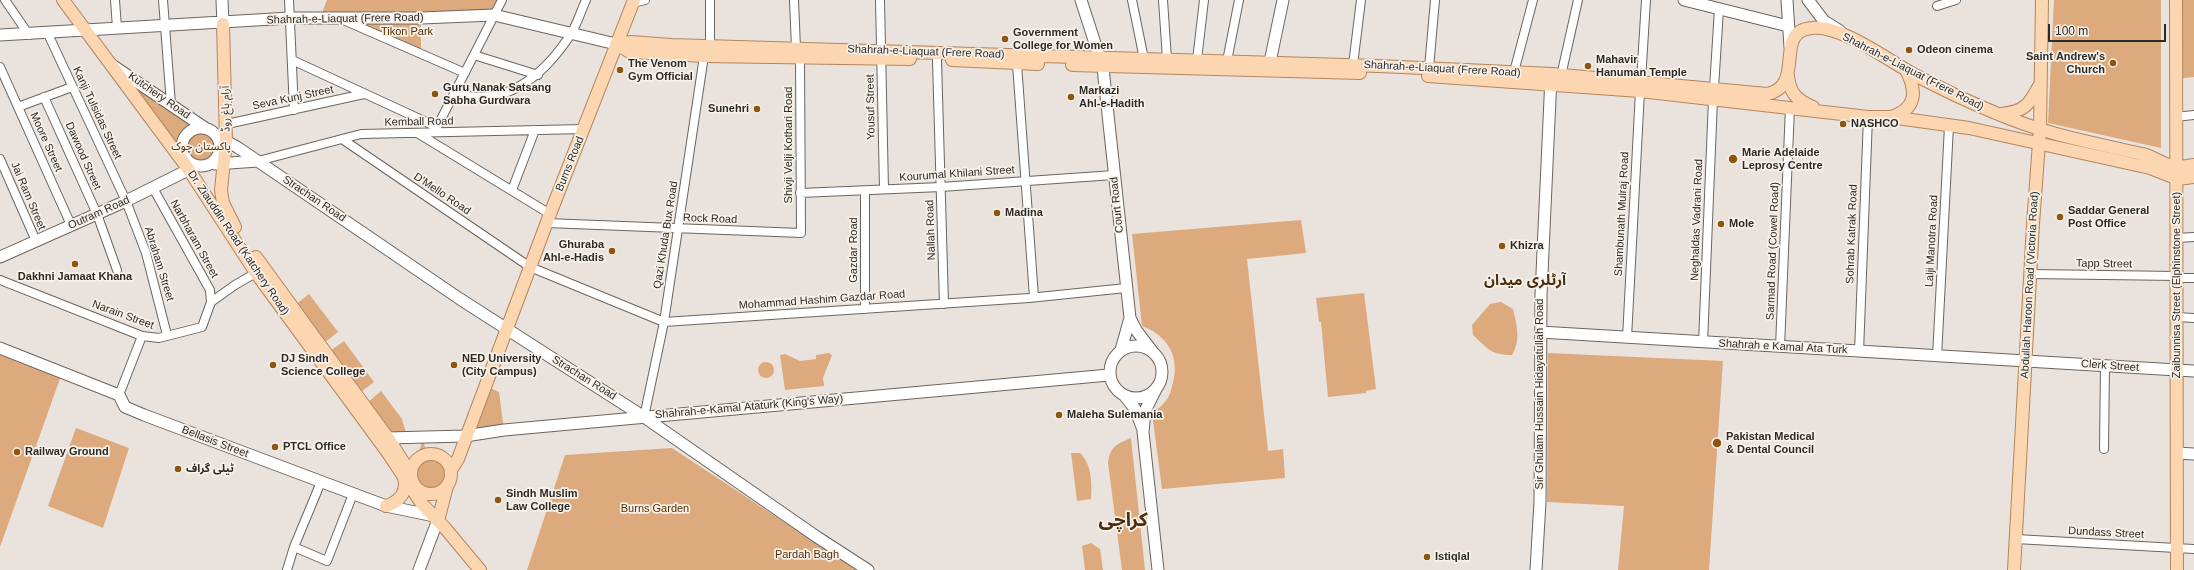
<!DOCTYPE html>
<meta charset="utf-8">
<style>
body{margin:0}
#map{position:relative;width:2194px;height:570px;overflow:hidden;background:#eae3dd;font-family:Arial,sans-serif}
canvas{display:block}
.scale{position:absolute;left:2048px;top:24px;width:118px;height:18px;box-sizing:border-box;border:2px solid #2d2b28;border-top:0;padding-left:5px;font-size:12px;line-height:14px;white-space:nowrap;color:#2d2b28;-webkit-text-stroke:3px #f8f1ea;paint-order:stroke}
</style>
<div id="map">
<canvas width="2194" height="570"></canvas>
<div class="scale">100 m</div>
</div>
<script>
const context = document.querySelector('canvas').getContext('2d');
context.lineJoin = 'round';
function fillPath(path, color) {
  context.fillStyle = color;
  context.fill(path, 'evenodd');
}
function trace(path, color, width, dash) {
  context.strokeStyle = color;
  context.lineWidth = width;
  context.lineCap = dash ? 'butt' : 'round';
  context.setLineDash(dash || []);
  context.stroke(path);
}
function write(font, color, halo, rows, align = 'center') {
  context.font = font + ' Arial,"Noto Sans Arabic",sans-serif';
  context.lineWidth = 3.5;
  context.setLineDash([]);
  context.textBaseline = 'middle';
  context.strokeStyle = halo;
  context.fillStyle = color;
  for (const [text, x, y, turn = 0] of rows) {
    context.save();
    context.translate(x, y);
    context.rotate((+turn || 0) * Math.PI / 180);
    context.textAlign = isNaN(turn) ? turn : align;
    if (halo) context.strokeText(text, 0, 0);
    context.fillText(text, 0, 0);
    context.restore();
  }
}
fillPath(new Path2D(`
 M 327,0 L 502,0 L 494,15 L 421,18 L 421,54 L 339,18 L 320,18 Z
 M 2054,0 L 2161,0 L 2161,148 L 2048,123 Z
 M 2176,0 L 2194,0 L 2194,77 L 2175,79 Z
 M 122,78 L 211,131 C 220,138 221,146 219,157 L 206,167 L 193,165 Z
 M 1301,220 L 1306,253 L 1247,259 L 1268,451 L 1283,449 L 1285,478 L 1162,489 L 1152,413 C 1156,410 1161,407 1164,403 C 1168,399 1171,392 1172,386 C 1181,359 1169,336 1142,326 L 1132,234 Z
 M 1364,293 L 1376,389 L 1366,391 L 1366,393 L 1328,397 L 1321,322 L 1319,322 L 1316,298 Z
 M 309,294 L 338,332 L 324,343 L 295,305 Z
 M 1501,302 L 1513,309 C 1517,326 1521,340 1512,355 C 1491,355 1488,349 1473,335 L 1472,325 L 1490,304 Z
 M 344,341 L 374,382 L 361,392 L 330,351 Z
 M 0,348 L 62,373 L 0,547 Z
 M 829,353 L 832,355 L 823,378 L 824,386 L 785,390 L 780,355 L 785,354 L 800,361 L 816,359 L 816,355 Z
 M 1548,353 L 1723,361 L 1709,570 L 1618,570 L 1624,506 L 1547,502 Z
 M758 370a8 8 0 1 1 16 0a8 8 0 1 1-16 0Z
 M 486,386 L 499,392 L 504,430 L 466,434 Z
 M 381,391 L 402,419 L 406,432 L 391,433 L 368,402 Z
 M 76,428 L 129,448 L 103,528 L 48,506 Z
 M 422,437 L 427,454 C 451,452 459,481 438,492 L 425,493 L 414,485 L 412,466 L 419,457 Z
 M 1131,438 L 1145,570 L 1122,570 L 1108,463 C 1110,447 1116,444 1131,438 Z
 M 672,448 L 857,570 L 527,570 L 565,455 Z
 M 1071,453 L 1080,453 C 1092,465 1092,483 1091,499 L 1077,501 Z
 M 1091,543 L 1100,549 L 1103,570 L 1085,570 L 1082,546 Z`), '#dcaa7c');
const street = new Path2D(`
 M 5,0 L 29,35
 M 115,0 L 117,28
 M 163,0 L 171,104
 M 289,0 L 294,110
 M 794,0 L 796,48
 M 880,0 L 884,189
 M 1132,0 L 1144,59
 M 1163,0 L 1167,59
 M 633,3 L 645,0
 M 1937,6 L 1956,0
 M 341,19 L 465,73
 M 48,34 L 126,201 L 146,253 L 167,335
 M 710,46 L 710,0
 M 474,55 L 538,75
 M 292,60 L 437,127
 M 937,60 L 944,304
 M 1197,60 L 1204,0
 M 1227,61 L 1239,0
 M 1017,64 L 1034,297
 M 1353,65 L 1361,0
 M 0,67 L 71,225
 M 1429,68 L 1435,0
 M 1514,72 L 1533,0
 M 1561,76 L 1578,0
 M 1641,81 L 1646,0
 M 1714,88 L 1719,9
 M 454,93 C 506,109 544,75 571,34 C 577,24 581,11 586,0
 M 44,97 L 97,214 L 117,270
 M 18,107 L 72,87
 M 2175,117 L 2194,115
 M 227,124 L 364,94
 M 435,131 L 502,0
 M 419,134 L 550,214
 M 342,139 L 530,267 L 664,322 L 1029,298 L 1126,288
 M 0,159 L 36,241
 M 258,161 L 361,134 L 584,129
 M 153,188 L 210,290 L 211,302
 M 512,190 L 535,130
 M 800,193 L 941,187 L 1114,175
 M 547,223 L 801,233 L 800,57
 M 2177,238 L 2194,237
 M 2030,274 L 2177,276
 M 2177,278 L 2194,278
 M 0,280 L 142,336 L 159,338 L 202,327 L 211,302 L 235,285 L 259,271
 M 865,309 L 865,191
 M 2177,317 L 2194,318
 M 1627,338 L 1640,91
 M 1703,343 L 1713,99
 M 1780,347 L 1790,107
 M 1859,352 L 1868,117
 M 1937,357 L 1949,126
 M 119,395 L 142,336
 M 644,417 L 664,322 L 704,56
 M 2104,449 L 2105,365
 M 2016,539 L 2194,549
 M 294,547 L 321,482
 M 287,570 L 294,547 L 327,561 L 353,494`);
const secondary = new Path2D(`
 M 222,0 L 223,24
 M 1081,0 L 1103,68 L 1130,318 L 1121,350
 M 1684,0 L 1788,26
 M 1787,0 L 1790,47
 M 1808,0 L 1824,21 L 1840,31
 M 0,35 L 290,18 L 421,18 L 494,15 L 616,44
 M 1270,62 L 1283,0
 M 112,65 L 205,128
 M182 147a19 19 0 1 1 38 0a19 19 0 1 1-38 0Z
 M 218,137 L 237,147 L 460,299 L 644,417 L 817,537 L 868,570
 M 215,164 L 258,161
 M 0,257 L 126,201 L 196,166
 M 1130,318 L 1136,330 L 1152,351
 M 1540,332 L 2194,371
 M1110 372a26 26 0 1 1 52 0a26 26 0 1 1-52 0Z
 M 0,348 L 119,395 L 125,407 L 144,415 L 386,506 L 439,517 L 419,570
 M 1157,387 L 1145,411 L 1143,432 L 1158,570
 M 1124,395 L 1135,409 L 1142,427
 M 388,438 L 465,436 L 504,430 L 1109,375
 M 2177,453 L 2194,454
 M 1536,570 L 1540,502 L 1541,295 L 1551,77`);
const primary = new Path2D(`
 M 63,0 L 189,170 L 256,273 L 388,453 L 422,504 L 445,528 L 480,570
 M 2176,0 L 2177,570
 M 223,24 L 226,141 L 221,190 L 223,203 L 235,227
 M 616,44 L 631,42 L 671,45 L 1379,66 L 1552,74 L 1767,94 C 1807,86 1772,31 1812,28 C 1842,25 1889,61 1915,75 C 1961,99 2010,122 2060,135 C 2087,142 2115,148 2142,154 C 2153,156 2165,166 2176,167 C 2182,167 2188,166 2194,165
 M 616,44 L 630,52 L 704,56 L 910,59
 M 952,60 L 1038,64
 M 1072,65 L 1360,73
 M 1428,76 L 1640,91 L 1868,117 L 1890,117 L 1969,128 L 2150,168 L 2178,179 L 2194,177
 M 1788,76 C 1790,93 1796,100 1813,107
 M 2002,114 C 2025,111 2029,105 2039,86
 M 1891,117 C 1917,109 1917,91 1906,70
 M 256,257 L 388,438 L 407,468 L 411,481
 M411 474a20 20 0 1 1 40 0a20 20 0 1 1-40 0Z
 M 451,470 L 458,459 L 550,214 L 634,0
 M 386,506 C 399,502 408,492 404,478
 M 439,517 L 447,486
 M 2014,570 L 2033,224 L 2040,129 L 2042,0`);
trace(street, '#6b6560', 10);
trace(secondary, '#6b6560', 13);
trace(primary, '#b2875f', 14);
trace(street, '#fff', 8);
trace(secondary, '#fff', 11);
trace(primary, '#fcd5b1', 12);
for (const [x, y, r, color] of [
 [1005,39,4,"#8e5510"],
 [1909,50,4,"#8e5510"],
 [2113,63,4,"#8e5510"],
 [1588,66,4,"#8e5510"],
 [620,70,4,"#8e5510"],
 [435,94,4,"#8e5510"],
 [1071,97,4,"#8e5510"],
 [757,109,4,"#8e5510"],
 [1843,124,4,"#8e5510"],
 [1733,159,5,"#8e5510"],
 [997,213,4,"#8e5510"],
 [2060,217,4,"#8e5510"],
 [1721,224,4,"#8e5510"],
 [1502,246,4,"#8e5510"],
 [612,251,4,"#8e5510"],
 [75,264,4,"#8e5510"],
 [273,365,4,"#8e5510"],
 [454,365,4,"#8e5510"],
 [1059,415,4,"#8e5510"],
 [1717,443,5,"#8e5510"],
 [275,447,4,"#8e5510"],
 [17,452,4,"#8e5510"],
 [178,469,4,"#8e5510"],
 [498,500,4,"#8e5510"],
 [1427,557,4,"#8e5510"]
]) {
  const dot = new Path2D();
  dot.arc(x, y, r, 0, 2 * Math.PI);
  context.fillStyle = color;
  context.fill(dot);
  trace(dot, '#f8f1ea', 1.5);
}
write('11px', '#2d2b28', '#f8f1ea', [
 ["Shahrah-e-Liaquat (Frere Road)",345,19,-1],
 ["Shahrah-e-Liaquat (Frere Road)",926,52,2],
 ["Shahrah-e-Liaquat (Frere Road)",1442,69,3],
 ["Shahrah-e-Liaquat (Frere Road)",1913,72,27],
 ["Kutchery Road",159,96,35],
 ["Seva Kunj Street",293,98,-12],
 ["Yousuf Street",871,107,-91],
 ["آرام باغ روڈ",226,109,-91],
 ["Kanji Tulsidas Street",97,113,65],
 ["Kemball Road",419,122,-1],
 ["Moore Street",46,142,66],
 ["Shivji Velji Kothari Road",789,145,-90],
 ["Dawood Street",83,156,66],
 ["Burns Road",570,164,-68],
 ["Kourumal Khilani Street",957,174,-4],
 ["D'Mello Road",442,194,34],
 ["Jai Ram Street",28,196,67],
 ["Strachan Road",314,199,34],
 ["Court Road",1117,205,-96],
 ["Outram Road",99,213,-24],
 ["Shambunath Mulraj Road",1622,214,-87],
 ["Rock Road",710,219,2],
 ["Neghaldas Vadrani Road",1697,220,-88],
 ["Nallah Road",931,230,-92],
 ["Sohrab Katrak Road",1852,234,-88],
 ["Qazi Khuda Bux Road",666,235,-81],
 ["Narbharam Street",194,239,61],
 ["Lalji Manotra Road",1932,241,-87],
 ["Dr. Ziauddin Road (Katchery Road)",238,243,56],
 ["Gazdar Road",854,250,-90],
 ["Sarmad Road (Cowel Road)",1773,251,-88],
 ["Abraham Street",159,264,73],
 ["Tapp Street",2104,264,1],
 ["Abdullah Haroon Road (Victoria Road)",2030,285,-87],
 ["Zaibunnisa Street (Elphinstone Street)",2177,285,-90],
 ["Mohammad Hashim Gazdar Road",822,300,-4],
 ["Narain Street",123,315,20],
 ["Shahrah e Kamal Ata Turk",1783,347,3],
 ["Clerk Street",2110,366,4],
 ["Strachan Road",584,378,32],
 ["Sir Ghulam Hussain Hidayatullah Road",1540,394,-90],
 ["Shahrah-e-Kamal Ataturk (King's Way)",749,407,-5],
 ["Bellasis Street",215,442,21],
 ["Dundass Street",2106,533,3]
]);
write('11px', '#562e00', '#f8f1ea', [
 ["Tikon Park",407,32],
 ["پاکستان چوک",201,147],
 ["Burns Garden",655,509],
 ["Pardah Bagh",807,555]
]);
write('bold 11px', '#2d2b28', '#f8f1ea', [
 ["Government",1013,33],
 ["College for Women",1013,46],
 ["Odeon cinema",1917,50],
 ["Saint Andrew's",2105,57,"right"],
 ["Church",2105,70,"right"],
 ["Mahavir",1596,60],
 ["Hanuman Temple",1596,73],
 ["The Venom",628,64],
 ["Gym Official",628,77],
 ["Guru Nanak Satsang",443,88],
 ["Sabha Gurdwara",443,101],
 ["Markazi",1079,91],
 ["Ahl-e-Hadith",1079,104],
 ["Sunehri",749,109,"right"],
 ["NASHCO",1851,124],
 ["Marie Adelaide",1742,153],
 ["Leprosy Centre",1742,166],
 ["Saddar General",2068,211],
 ["Post Office",2068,224],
 ["Madina",1005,213],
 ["Mole",1729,224],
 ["Ghuraba",604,245,"right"],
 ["Ahl-e-Hadis",604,258,"right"],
 ["Khizra",1510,246],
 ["Dakhni Jamaat Khana",75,277,"center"],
 ["DJ Sindh",281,359],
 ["Science College",281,372],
 ["NED University",462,359],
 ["(City Campus)",462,372],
 ["Maleha Sulemania",1067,415],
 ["Pakistan Medical",1726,437],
 ["& Dental Council",1726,450],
 ["PTCL Office",283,447],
 ["Railway Ground",25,452],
 ["ٹیلی گراف",186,469],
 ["Sindh Muslim",506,494],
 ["Law College",506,507],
 ["Istiqlal",1435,557]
], 'left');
write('bold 15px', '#4b2e11', '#f8f1ea', [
 ["آرٹلری میدان",1525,281]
]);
write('bold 19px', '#4b2e11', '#f8f1ea', [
 ["کراچی",1123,521]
]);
</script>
